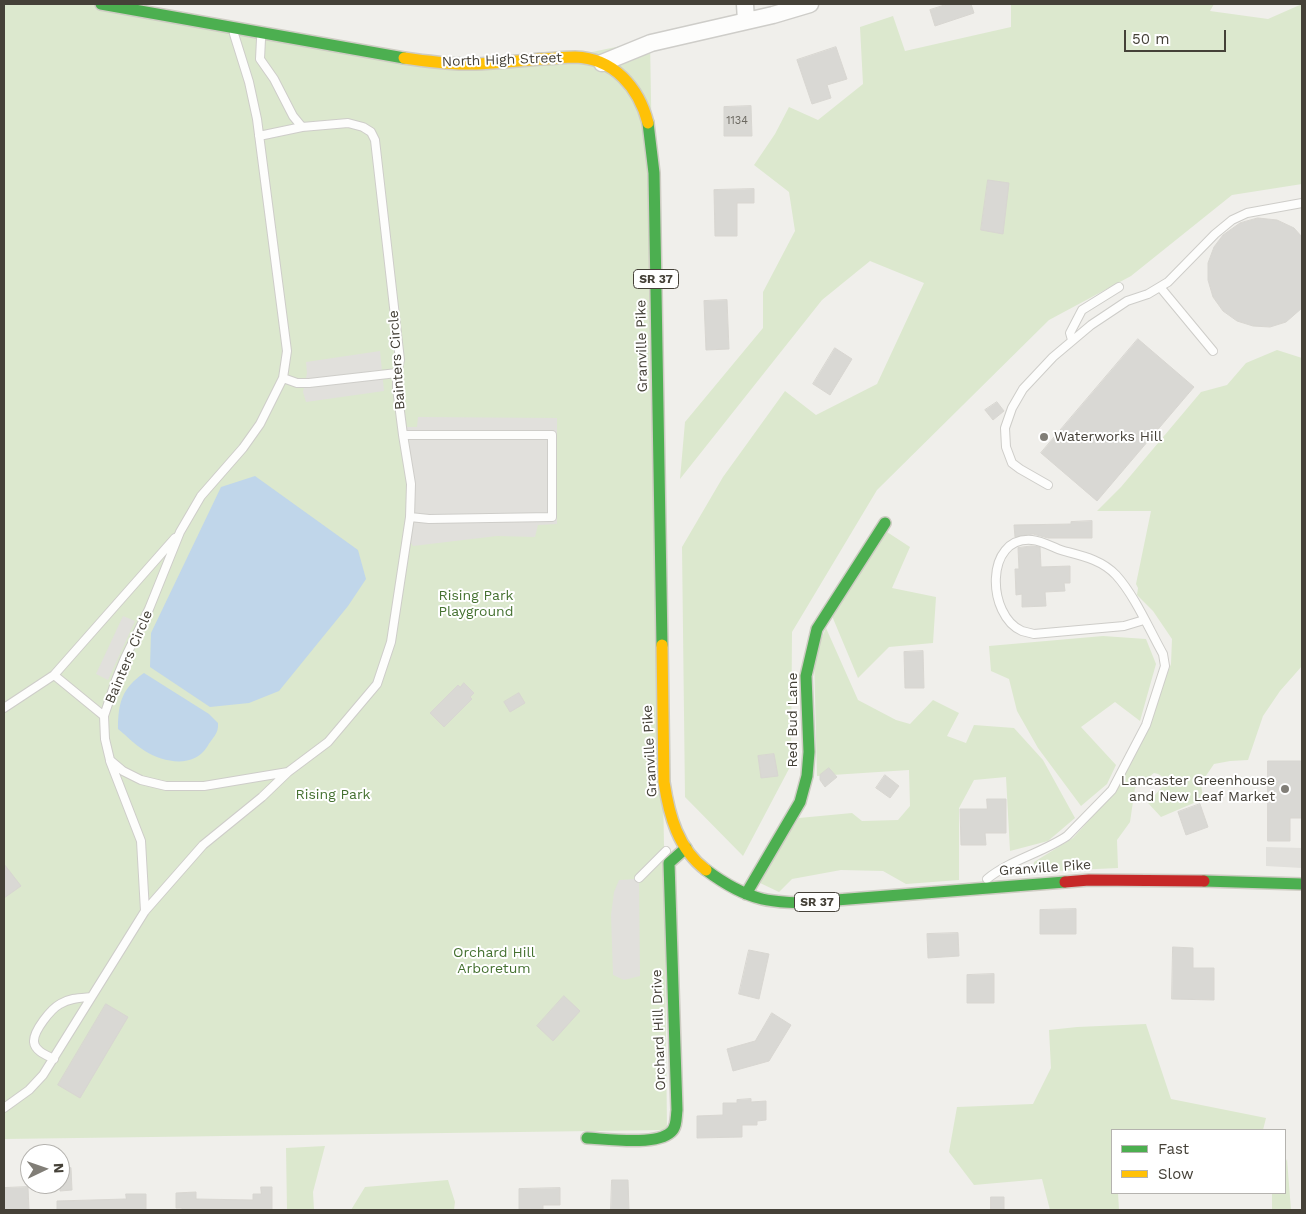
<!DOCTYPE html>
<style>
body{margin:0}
#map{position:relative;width:1306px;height:1214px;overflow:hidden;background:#f0efeb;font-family:"Work Sans",sans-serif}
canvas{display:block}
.frame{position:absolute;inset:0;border:5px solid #454138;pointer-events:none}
.legend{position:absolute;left:1111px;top:1129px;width:175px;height:65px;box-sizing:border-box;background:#fff;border:1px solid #b5b3af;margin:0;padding:6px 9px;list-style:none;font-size:15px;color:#454138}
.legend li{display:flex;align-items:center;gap:10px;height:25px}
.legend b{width:25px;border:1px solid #b5b3af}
.north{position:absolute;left:20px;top:1144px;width:50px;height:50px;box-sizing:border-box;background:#fff;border:1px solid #b5b3af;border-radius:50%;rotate:87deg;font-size:14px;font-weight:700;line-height:20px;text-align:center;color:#454138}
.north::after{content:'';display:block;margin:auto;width:18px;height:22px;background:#817e77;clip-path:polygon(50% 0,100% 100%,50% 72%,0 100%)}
.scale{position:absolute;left:1124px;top:30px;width:102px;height:22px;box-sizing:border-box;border:2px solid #454138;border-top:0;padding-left:6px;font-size:15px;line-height:18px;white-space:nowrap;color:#454138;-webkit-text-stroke:4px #fff;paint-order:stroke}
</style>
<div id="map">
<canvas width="1306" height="1214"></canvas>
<div class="frame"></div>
<ul class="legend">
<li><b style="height:6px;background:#4caf50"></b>Fast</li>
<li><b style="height:6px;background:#ffc107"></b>Slow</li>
</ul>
<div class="north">N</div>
<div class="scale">50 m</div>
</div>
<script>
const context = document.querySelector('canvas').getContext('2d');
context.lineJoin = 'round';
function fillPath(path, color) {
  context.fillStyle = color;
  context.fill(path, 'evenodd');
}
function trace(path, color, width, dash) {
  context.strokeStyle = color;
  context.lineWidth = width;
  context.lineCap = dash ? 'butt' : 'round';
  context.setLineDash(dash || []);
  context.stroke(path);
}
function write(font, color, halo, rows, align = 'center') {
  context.font = font + ' "Work Sans",sans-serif';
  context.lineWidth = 4;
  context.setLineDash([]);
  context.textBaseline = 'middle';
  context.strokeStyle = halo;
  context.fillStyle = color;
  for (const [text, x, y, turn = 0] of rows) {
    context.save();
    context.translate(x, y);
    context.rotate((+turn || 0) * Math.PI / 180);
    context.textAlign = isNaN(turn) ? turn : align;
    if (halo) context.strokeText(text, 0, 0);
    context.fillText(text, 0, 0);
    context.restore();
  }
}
fillPath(new Path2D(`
 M 4,4 L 101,4 L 390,56 L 558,59 L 650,40 L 664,845 L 667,1130 L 4,1139 Z
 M 1011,4 L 1214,4 L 1210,11 L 1268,19 L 1302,4 L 1302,184 L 1232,195 L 1131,276 L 1049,320 L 877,490 L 792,632 L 791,765 L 743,856 L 685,797 L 682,547 L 723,477 L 785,391 L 816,415 L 877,384 L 924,283 L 870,261 L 822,300 L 680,479 L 685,422 L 763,328 L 763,292 L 795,231 L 789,192 L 754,165 L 775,134 L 789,107 L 818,120 L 863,84 L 860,27 L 893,16 L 905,51 L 1011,27 Z
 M 1277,350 L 1302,358 L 1302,666 L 1280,691 L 1263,716 L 1248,760 L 1230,761 L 1214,764 L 1201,783 L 1203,799 L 1161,817 L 1148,803 L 1168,780 L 1158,774 L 1154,773 L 1135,788 L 1130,822 L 1117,840 L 1118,868 L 1033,872 L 1034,862 L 1073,838 L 1112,795 L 1140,746 L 1171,664 L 1172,639 L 1153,611 L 1137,595 L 1138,588 L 1136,584 L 1151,511 L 1097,511 L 1121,487 L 1201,392 L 1227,385 L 1246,363 Z
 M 887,532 L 910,547 L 892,588 L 936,597 L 933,643 L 889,647 L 858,678 L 832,616 Z
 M 826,628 L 858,700 L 896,720 L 910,724 L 933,700 L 959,713 L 947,736 L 966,743 L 974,725 L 1014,728 L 1043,760 L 1075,818 L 1048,841 L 1010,851 L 1006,777 L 974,780 L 959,808 L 959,880 L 906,884 L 883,871 L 841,870 L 792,879 L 779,892 L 758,882 L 799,818 L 852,813 L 862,821 L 898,820 L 910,806 L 909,770 L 817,776 L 814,656 Z
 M 1103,636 L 1146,639 L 1156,664 L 1140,721 L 1115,702 L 1081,727 L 1116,765 L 1107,784 L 1081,806 L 1038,748 L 1017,711 L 1009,679 L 991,671 L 989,646 Z
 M 1146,1024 L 1171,1099 L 1266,1118 L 1263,1130 L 1112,1130 L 1112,1193 L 1118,1193 L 1119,1210 L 1050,1210 L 1042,1179 L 974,1185 L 949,1152 L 957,1107 L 1033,1104 L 1051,1068 L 1049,1030 L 1077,1027 Z
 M 325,1146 L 313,1192 L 314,1210 L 287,1210 L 286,1148 Z
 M 1287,1159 L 1291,1210 L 1272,1210 L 1272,1193 L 1285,1193 L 1285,1163 Z
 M 448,1180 L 455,1202 L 454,1210 L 351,1210 L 365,1187 Z`), '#dce8ce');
fillPath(new Path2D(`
 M 380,351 L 384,391 L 306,402 L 303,392 L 307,373 L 306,362 Z
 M 418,417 L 557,418 L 557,524 L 538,525 L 535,537 L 497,536 L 413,546 L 407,537 L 411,484 L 402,427 L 417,427 Z
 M 123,616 L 135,621 L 108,680 L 96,674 Z
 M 1266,847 L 1302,848 L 1302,868 L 1266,866 Z
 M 639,878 L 640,976 L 624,980 L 613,975 L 611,915 L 614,892 L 619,880 L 635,879 Z`), '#e1e0dc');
fillPath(new Path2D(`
 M 255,476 L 358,550 L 366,579 L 348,606 L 279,691 L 249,703 L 210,707 L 150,667 L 151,633 L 221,487 Z
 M 144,673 L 209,714 L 218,723 C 219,734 212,738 207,747 C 194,768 164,763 145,751 C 135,745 127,736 118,729 C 118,703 122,688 144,673 Z`), '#c0d6ea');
const building = new Path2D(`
 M 948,4 L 971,4 L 974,13 L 935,26 L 930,10 Z
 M 836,47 L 847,79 L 827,85 L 831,98 L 812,104 L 797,60 Z
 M 751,106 L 752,136 L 724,136 L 724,107 Z
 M 988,180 L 1009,183 L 1003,234 L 981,230 Z
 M 754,189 L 754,203 L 737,203 L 737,236 L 715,236 L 714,190 Z
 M 1258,218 L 1277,220 L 1294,228 L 1302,237 L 1302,308 L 1286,322 L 1270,327 L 1253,326 L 1237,321 L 1223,311 L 1213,297 L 1208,280 L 1208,263 L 1214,247 L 1223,235 L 1240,223 Z
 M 727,300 L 729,349 L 706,350 L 704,301 Z
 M 1138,339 L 1194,387 L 1097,501 L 1041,453 Z
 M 835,348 L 852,359 L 830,395 L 813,384 Z
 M 997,402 L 1004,411 L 993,420 L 985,410 Z
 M 1092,521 L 1092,538 L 1048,538 L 1033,534 L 1015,537 L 1014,525 L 1071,524 L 1071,522 Z
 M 1032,546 L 1040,547 L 1041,567 L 1070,566 L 1070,583 L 1064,583 L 1065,591 L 1045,592 L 1046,606 L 1022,607 L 1022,594 L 1016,595 L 1015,569 L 1019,569 L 1018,548 Z
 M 923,651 L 924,688 L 905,688 L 904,652 Z
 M 464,683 L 474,693 L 470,697 L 472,699 L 444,727 L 430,713 L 458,685 L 460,687 Z
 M 519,693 L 525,703 L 510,712 L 504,702 Z
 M 774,754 L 778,776 L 761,778 L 758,756 Z
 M 1268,761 L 1302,761 L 1302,818 L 1290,818 L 1290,841 L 1268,841 Z
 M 829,768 L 837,777 L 825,787 L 820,780 L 820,775 Z
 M 885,775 L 899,786 L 890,798 L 876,788 Z
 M 987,799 L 1006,799 L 1006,833 L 985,833 L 986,845 L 961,845 L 960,809 L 987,809 Z
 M 1200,804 L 1208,827 L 1186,835 L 1178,812 Z
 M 4,864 L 21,886 L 4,898 Z
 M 1076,909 L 1076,934 L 1040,934 L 1040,910 Z
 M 958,933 L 959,956 L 928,958 L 927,934 Z
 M 1173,947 L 1193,948 L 1193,968 L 1214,968 L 1214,1000 L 1172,999 Z
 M 749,950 L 769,954 L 759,999 L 739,994 Z
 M 994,974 L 994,1003 L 967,1003 L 967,975 Z
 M 564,996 L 580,1011 L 553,1041 L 537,1026 Z
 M 106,1004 L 128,1017 L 80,1098 L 58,1085 Z
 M 772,1013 L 791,1025 L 769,1061 L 733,1071 L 727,1049 L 755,1041 Z
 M 751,1099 L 751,1102 L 766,1101 L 766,1120 L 757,1121 L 757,1125 L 742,1125 L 742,1137 L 697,1138 L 697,1116 L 723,1115 L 723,1103 L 737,1103 L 737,1100 Z
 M 71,1168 L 72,1190 L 60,1191 L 60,1169 Z
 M 612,1180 L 628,1180 L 629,1210 L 611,1210 Z
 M 28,1187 L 29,1210 L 4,1210 L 4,1188 Z
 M 261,1187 L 272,1187 L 272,1210 L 182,1210 L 182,1208 L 176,1208 L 176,1193 L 196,1192 L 196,1199 L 253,1200 L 253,1194 L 261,1194 Z
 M 560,1188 L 560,1205 L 543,1205 L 543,1209 L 519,1210 L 519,1189 Z
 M 126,1194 L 146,1194 L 146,1210 L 57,1210 L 57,1201 L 126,1199 Z
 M 991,1197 L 1004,1197 L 1004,1210 L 991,1210 Z`);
fillPath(building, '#d9d8d4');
trace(building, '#d8d6d1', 1);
const lane = new Path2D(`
 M 234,34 L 249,82 L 257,119 L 287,351 L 283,378 L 260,424 L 243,448 L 201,496 L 180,532 L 149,609 L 125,658 L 116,680 L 104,716 L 105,739 L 110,760 L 123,771 L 141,780 L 166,786 L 204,786 L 288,772 L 328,742 L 377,684 L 391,642 L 410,517 L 411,484 L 403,435 L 397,388 L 397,373 L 400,360 L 375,140 L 371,132 L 363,127 L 348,123 L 302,127 L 259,136
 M 261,39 L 260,59 L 274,79 L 293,116 L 302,127
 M 1160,287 L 1213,351
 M 1072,340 L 1070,333 L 1082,310 L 1119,287
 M 283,378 L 297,383 L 309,383 L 397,373
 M 403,435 L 552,435 L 552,517 L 429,519 L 410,517
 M 1048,485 L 1020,469 L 1012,463 L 1006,447 L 1005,428 L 1012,408 L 1023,389 L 1053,357 L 1091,325 L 1127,301 L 1148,294 L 1168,282 L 1215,234 L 1232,220 L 1247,213 L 1302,203
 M 54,675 L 104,716
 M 4,708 L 54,675 L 175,538
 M 110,761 L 141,841 L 145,911
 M 639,878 L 666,851
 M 987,879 C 1010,860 1042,853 1067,836 L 1112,790 L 1146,725 L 1165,666 L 1163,654 C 1149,629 1135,596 1116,575 C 1102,560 1083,556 1064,551 C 1053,548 1044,541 1032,540 C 984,536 987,616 1022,631 C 1026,632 1030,633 1034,634 L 1124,626 L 1144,620
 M 54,1059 C 46,1055 35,1051 34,1042 C 33,1031 51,1009 60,1004 C 70,998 80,998 91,997
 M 4,1108 L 29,1090 L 43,1075 L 145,911 L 203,845 L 262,797 L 288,772`);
const street = new Path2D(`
 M 745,4 L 746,21
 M 602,63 L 651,43 L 773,15 L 810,4`);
const fast = new Path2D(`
 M 101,4 L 404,58
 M 648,123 L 654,173 L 662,645
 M 706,870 C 722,882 742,894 762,899 C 774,902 786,902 798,903 L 1065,882
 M 1204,881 L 1302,884
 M 746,894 L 800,802 L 807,776 L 809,752 L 806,676 L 817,629 L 885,523
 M 587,1138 C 607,1139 656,1146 671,1132 C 677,1127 676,1117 677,1110 L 669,863 L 686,848`);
const slow = new Path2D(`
 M 404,58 C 427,61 452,65 476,64 C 497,63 519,61 540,59 C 552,59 563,57 575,57 C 614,58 639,88 648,123
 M 662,645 L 664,782 C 669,815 678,849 706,870`);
const jam = new Path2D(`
 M 1065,882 L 1089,880 L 1204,881`);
trace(lane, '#cecdc9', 10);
trace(street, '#cecdc9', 19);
trace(fast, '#ceccc3', 14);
trace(slow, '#ceccc3', 14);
trace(jam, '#ceccc3', 14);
trace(lane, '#fdfdfc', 8);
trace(street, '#fdfdfc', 16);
trace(fast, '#4caf50', 11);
trace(slow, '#ffc107', 11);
trace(jam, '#c62828', 11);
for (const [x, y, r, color] of [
 [1044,437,5,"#817e77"],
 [1285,789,5,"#817e77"]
]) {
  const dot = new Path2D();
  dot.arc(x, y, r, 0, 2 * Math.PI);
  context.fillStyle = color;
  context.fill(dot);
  trace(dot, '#fff', 2);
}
write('11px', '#6b6860', null, [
 ["1134",737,121]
]);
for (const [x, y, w] of [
 [656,279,45],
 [817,902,45]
]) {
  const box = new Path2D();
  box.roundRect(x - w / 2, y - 9.5, w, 19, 4);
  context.fillStyle = '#fff';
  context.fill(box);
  trace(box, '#454138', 1);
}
write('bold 12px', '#454138', null, [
 ["SR 37",656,279],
 ["SR 37",817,902]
]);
write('14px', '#454138', '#fff', [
 ["North High Street",502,60,-2],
 ["Granville Pike",642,346,-91],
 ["Bainters Circle",397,360,-94],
 ["Bainters Circle",129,657,-67],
 ["Red Bud Lane",793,720,-90],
 ["Granville Pike",650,751,-93],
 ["Granville Pike",1045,868,-4],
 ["Orchard Hill Drive",659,1030,-92]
]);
write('14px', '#454138', '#fff', [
 ["Waterworks Hill",1054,437],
 ["Lancaster Greenhouse",1275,781,"right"],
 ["and New Leaf Market",1275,797,"right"]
], 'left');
write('14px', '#457131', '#fff', [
 ["Rising Park",476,596],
 ["Playground",476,612],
 ["Rising Park",333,795],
 ["Orchard Hill",494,953],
 ["Arboretum",494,969]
]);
</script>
